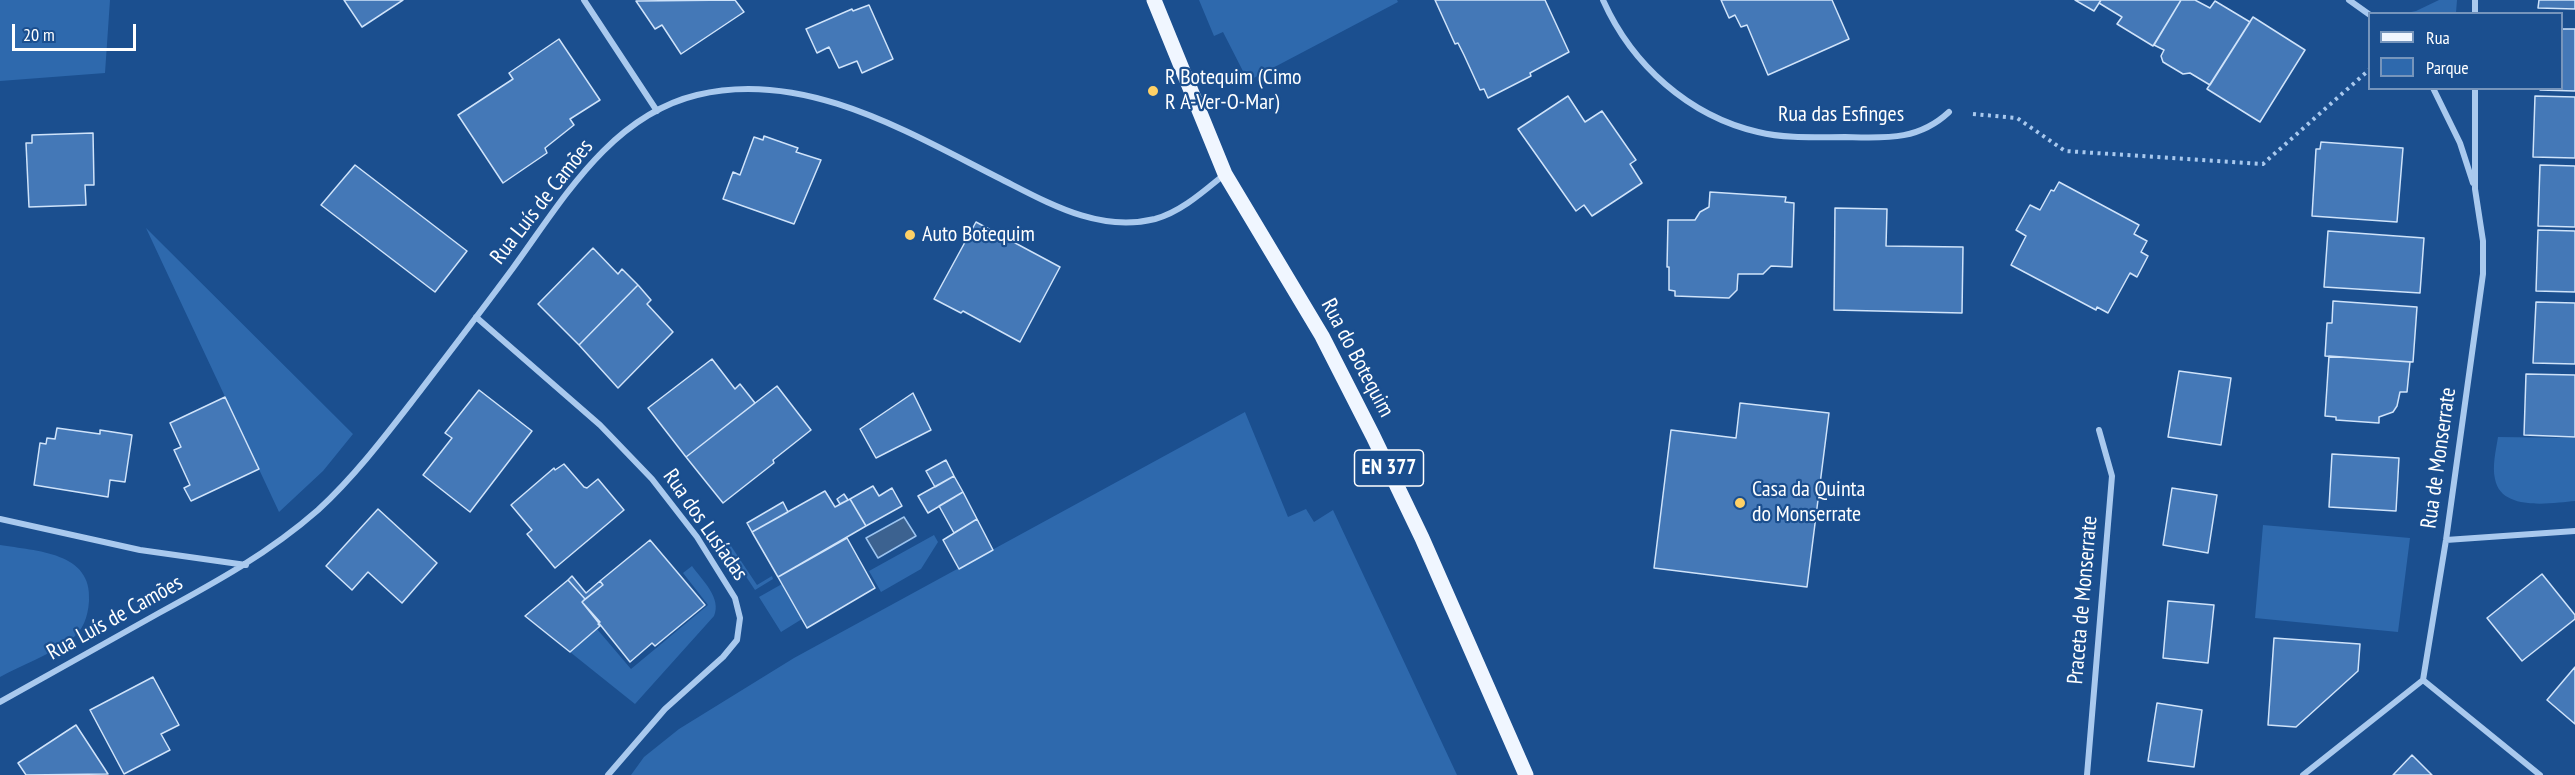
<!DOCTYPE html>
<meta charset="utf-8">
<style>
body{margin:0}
#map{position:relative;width:2575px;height:775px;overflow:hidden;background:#1b4f8f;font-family:"PT Sans Narrow",sans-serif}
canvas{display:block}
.legend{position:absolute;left:2368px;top:12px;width:195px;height:78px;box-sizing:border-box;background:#1b4f8f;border:2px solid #7695bc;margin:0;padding:8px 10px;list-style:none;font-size:18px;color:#fff}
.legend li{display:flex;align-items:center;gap:12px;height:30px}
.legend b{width:30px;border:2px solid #7695bc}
.scale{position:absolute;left:12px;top:24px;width:124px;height:27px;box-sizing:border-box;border:3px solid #fff;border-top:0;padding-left:8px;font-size:18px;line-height:21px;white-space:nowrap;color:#fff;-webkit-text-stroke:4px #1b4f8f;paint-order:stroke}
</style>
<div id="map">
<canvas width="2575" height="775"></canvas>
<ul class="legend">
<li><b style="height:8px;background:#f0f6ff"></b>Rua</li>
<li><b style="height:16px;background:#2e69ad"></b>Parque</li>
</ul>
<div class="scale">20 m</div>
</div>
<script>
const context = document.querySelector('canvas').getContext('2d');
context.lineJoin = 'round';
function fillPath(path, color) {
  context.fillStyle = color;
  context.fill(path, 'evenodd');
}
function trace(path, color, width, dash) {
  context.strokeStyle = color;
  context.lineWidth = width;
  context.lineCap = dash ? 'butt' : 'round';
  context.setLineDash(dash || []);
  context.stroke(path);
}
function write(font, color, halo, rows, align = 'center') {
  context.font = font + ' "PT Sans Narrow",sans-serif';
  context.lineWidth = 4.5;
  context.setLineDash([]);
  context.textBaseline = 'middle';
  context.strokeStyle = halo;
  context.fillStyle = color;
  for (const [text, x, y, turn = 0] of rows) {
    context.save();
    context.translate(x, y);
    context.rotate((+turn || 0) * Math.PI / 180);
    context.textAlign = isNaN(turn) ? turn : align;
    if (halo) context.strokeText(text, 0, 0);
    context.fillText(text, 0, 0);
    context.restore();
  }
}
fillPath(new Path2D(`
 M 0,0 L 110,0 L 105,73 L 0,81 Z
 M 1199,0 L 1397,0 L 1398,2 L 1248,81 L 1223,32 L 1214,36 Z
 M 2439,0 L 2457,0 L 2456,13 L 2406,13 L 2416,11 Z
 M 146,228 L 353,434 L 323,471 L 279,512 Z
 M 1245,412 L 1288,517 L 1306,509 L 1314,522 L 1333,510 L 1457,775 L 631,775 L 644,757 L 679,729 L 794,658 Z
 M 2498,437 L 2575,438 L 2575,501 C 2552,503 2501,512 2495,479 C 2492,466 2496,450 2498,437 Z
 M 2263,525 L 2410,538 L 2398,632 L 2255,618 Z
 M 934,535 L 938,542 L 921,569 L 881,592 L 869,571 Z
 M 0,545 C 36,551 93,552 89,601 C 88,617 83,631 70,640 C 49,655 22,665 0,677 Z
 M 731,546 L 757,585 L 772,576 L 773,579 L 755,590 L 727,548 Z
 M 692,566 C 702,580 722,598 714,616 L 635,704 L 570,652 L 597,629 L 631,669 L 708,605 L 683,573 Z
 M 782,584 L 802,619 L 781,632 L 759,597 Z`), '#2e69ad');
const water = new Path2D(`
 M 904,517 L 916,536 L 878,558 L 866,538 Z`);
fillPath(water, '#3c6290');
trace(water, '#9cc4f0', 1.5);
const building = new Path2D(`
 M 344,0 L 403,0 L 362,27 Z
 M 735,0 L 744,12 L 681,54 L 662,25 L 655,29 L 636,1 Z
 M 1435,0 L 1545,0 L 1569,52 L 1530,73 L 1531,76 L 1488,98 L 1484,89 L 1480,90 L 1464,55 L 1458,43 L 1455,44 Z
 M 1721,0 L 1832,0 L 1849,39 L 1768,75 L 1747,25 L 1741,27 L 1735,15 L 1729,18 Z
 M 2075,0 L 2101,0 L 2094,11 Z
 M 2101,0 L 2181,0 L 2153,46 L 2117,24 L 2122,17 L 2099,3 Z
 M 2181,0 L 2195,0 L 2210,8 L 2215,1 L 2250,22 L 2210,85 L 2190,73 L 2183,74 L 2163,62 L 2161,56 L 2164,50 L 2154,45 Z
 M 2539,0 L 2575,0 L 2575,9 L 2538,8 Z
 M 869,5 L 893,59 L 862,73 L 857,61 L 839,68 L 829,47 L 817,53 L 806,29 L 852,9 L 853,11 Z
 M 2253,17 L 2305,50 L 2260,122 L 2207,89 Z
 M 2562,29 L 2575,29 L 2575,91 L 2540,90 L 2562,88 Z
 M 559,39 L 600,100 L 570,119 L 574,125 L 545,148 L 547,153 L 503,183 L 458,115 L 513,79 L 509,73 Z
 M 1568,96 L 1585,122 L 1602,111 L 1636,160 L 1630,164 L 1642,183 L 1592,216 L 1584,205 L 1576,211 L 1518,129 Z
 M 2535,96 L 2575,97 L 2575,158 L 2533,157 Z
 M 93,133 L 94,185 L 85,185 L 86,205 L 29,207 L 26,143 L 32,143 L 32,135 Z
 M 764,136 L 798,148 L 796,152 L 821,160 L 794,224 L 723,199 L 733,172 L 740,175 L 754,137 L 763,140 Z
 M 2321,142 L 2403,148 L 2397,222 L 2312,216 L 2316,149 L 2320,149 Z
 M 355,165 L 467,251 L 435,292 L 321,205 Z
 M 2540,165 L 2575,166 L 2575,227 L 2538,226 Z
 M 2059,182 L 2139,225 L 2134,234 L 2147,241 L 2141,252 L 2148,256 L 2137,277 L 2130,273 L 2108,313 L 2097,307 L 2096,310 L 2011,265 L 2026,236 L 2016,230 L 2030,205 L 2040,210 L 2051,190 L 2054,191 Z
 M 1710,192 L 1786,197 L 1785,202 L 1794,203 L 1792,267 L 1771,266 L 1763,274 L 1738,274 L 1737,290 L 1729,298 L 1675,296 L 1675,291 L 1669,290 L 1669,267 L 1667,267 L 1668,220 L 1695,220 L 1700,212 L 1709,207 Z
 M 1835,208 L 1887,209 L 1886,246 L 1963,247 L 1962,313 L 1834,310 Z
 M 976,222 L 1060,267 L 1020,342 L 963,311 L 961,313 L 934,299 Z
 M 2538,230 L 2575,231 L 2575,292 L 2536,291 Z
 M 2328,231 L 2424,238 L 2420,293 L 2324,287 Z
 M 593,248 L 618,274 L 622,269 L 638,285 L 579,345 L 538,304 Z
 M 638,285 L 651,300 L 647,304 L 673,332 L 618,388 L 579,345 Z
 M 2333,301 L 2417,307 L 2413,362 L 2325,356 L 2327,323 L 2332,323 Z
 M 2536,302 L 2575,303 L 2575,364 L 2533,363 Z
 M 2329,356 L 2410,362 L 2407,392 L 2400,392 L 2397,406 L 2393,412 L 2379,417 L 2379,423 L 2336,420 L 2336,417 L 2325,416 Z
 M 712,359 L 735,389 L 740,384 L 755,403 L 686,457 L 648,408 Z
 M 2179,371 L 2231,378 L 2221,445 L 2168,437 Z
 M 2526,374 L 2575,375 L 2575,437 L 2524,435 Z
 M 777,386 L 811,430 L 773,460 L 774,463 L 723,503 L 686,457 Z
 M 479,390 L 532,431 L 470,512 L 423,475 L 452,438 L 445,433 Z
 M 913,393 L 931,430 L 876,458 L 860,429 Z
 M 225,397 L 259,469 L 191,501 L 184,488 L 190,485 L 174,450 L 181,447 L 170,423 Z
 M 1740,403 L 1829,413 L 1807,587 L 1654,568 L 1671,430 L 1736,438 Z
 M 57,428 L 100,434 L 100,430 L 132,435 L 125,482 L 110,480 L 108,497 L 34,485 L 40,443 L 46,444 L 47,438 L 55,439 Z
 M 2332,454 L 2399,458 L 2396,511 L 2329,507 Z
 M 946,460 L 954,476 L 935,487 L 926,471 Z
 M 564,464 L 584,487 L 587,488 L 598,479 L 624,510 L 555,568 L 527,534 L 532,530 L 511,505 L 554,468 L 555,470 Z
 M 954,476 L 963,492 L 928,513 L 918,496 Z
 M 873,486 L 879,496 L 892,488 L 902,506 L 866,526 L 850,499 Z
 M 2172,488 L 2217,495 L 2208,553 L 2163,545 Z
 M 825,491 L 835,507 L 850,499 L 866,526 L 778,577 L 752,532 Z
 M 963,492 L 977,519 L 954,533 L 939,506 Z
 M 844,494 L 848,500 L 840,504 L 837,499 Z
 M 783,502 L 788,512 L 752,532 L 747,523 Z
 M 378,509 L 437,563 L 402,603 L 368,572 L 352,590 L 326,566 Z
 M 977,519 L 993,550 L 959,569 L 943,540 Z
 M 847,538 L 875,588 L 807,628 L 778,577 Z
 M 650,540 L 705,605 L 655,646 L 652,643 L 630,662 L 582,602 L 603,585 L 600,581 Z
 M 2542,574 L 2575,615 L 2575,619 L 2522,661 L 2487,618 Z
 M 572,576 L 586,593 L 600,581 L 603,585 L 585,599 L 568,580 Z
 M 568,580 L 585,599 L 582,602 L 600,622 L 598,624 L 600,626 L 570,652 L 525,616 Z
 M 2168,601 L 2214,605 L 2208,663 L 2163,658 Z
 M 2274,638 L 2360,644 L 2358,671 L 2296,727 L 2268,725 Z
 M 2575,667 L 2575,724 L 2547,700 Z
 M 153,677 L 179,725 L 161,734 L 170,750 L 124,774 L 90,710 Z
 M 2157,703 L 2202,710 L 2194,767 L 2148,761 Z
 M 76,725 L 108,774 L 26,775 L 18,763 Z
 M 2412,755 L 2432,775 L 2393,775 Z`);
fillPath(building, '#4478b7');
trace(building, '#cfe3fa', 1.5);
trace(new Path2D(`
 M 1973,114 L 2017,118 L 2065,151 L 2263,164 L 2370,69`), '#a9c9ee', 4, [3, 4.5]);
trace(new Path2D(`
 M 584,0 L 657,111
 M 1603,0 C 1632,65 1689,116 1758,132 C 1786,139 1817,137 1845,137 C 1885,138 1918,141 1949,112
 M 2349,0 L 2370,15
 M 2475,14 L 2475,0
 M 2433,88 L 2460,143 L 2473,183
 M 476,317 L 600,425 L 652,479 L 697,537 L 735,598 L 740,618 L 737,640 L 723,657 L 665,709 L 608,775
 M 0,519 L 140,550 L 246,565
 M 2446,540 L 2575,531
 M 2423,680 L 2540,775
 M 0,702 C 53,672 106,643 159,613 C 216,582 269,553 318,510 C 355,476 386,435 417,395 C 449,353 482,310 513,268 C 562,201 610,116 697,95 C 803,69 906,131 997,177 C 1047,202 1097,233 1155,219 C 1181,212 1204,191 1225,174
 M 2087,775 L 2112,476 L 2099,430
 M 2303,775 L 2423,680 L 2446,540 L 2483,274 L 2483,241 L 2475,189 L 2475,88`), '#a9c9ee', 6);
trace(new Path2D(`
 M 1154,0 L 1225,174 L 1322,336 L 1373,436 L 1422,538 L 1526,775`), '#f0f6ff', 15);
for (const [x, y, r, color] of [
 [1153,91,6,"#ffd166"],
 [910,235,6,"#ffd166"],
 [1740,503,6,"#ffd166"]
]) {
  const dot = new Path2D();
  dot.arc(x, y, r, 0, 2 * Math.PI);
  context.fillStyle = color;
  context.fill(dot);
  trace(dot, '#1b4f8f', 2);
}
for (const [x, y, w] of [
 [1389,468,69]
]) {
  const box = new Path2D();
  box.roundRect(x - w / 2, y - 18, w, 36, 4.5);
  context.fillStyle = '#1b4f8f';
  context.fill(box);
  trace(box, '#fff', 1.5);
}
write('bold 21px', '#fff', null, [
 ["EN 377",1389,468]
]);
write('22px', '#fff', '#1b4f8f', [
 ["R Botequim (Cimo",1165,78],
 ["R A-Ver-O-Mar)",1165,103],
 ["Auto Botequim",922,235],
 ["Casa da Quinta",1752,490],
 ["do Monserrate",1752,515]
], 'left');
write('22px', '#fff', '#1b4f8f', [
 ["Rua das Esfinges",1841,115],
 ["Rua Luís de Camões",542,202,-52],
 ["Rua do Botequim",1357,358,62],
 ["Rua de Monserrate",2439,458,-82],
 ["Rua dos Lusíadas",705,525,55],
 ["Praceta de Monserrate",2083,600,-85],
 ["Rua Luís de Camões",115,618,-29]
]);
</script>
